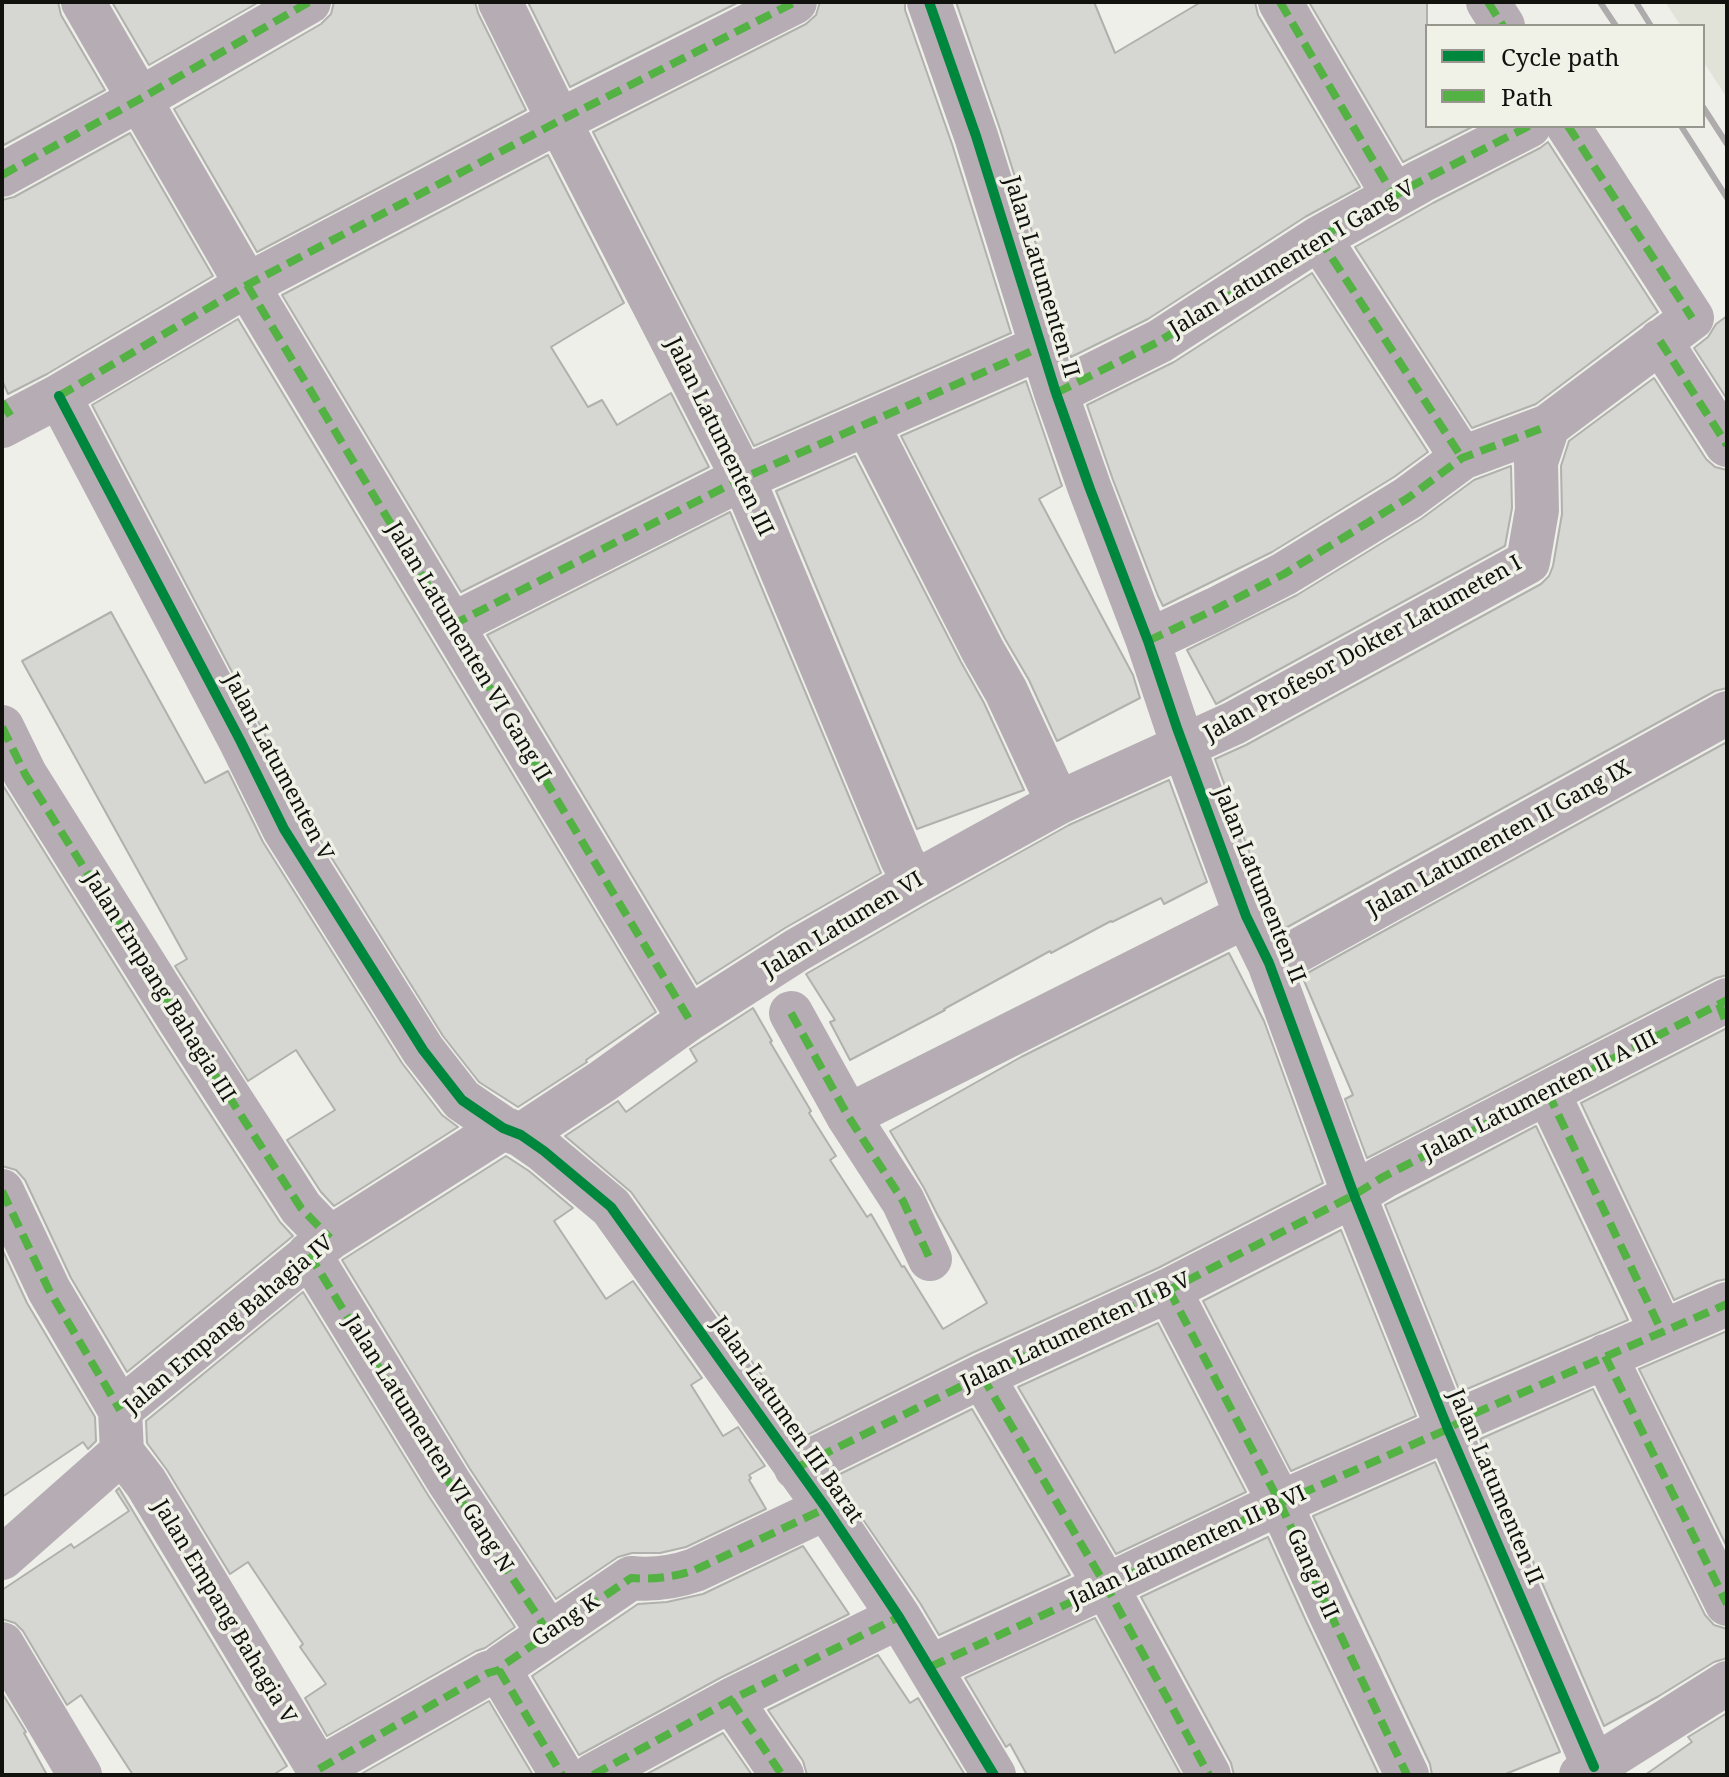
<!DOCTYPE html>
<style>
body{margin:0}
#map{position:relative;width:1729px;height:1777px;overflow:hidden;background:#eeefe9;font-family:"Noto Serif",serif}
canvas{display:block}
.frame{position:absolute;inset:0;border:4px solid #11110e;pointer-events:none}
.legend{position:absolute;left:1425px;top:24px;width:280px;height:104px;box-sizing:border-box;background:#f0f1e7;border:2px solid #979790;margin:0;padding:10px 14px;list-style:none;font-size:24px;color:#11110e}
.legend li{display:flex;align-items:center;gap:16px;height:40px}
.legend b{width:40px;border:2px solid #979790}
</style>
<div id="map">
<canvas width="1729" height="1777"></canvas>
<div class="frame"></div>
<ul class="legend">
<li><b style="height:10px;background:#00873e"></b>Cycle path</li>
<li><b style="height:10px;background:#54b144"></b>Path</li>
</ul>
</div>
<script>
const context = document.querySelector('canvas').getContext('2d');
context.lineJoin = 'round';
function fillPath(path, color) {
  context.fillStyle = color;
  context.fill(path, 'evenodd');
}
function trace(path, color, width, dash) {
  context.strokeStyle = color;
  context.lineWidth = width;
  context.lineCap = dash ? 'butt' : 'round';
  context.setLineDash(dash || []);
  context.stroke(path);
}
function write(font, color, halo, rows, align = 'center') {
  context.font = font + ' "Noto Serif",serif';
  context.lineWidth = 7;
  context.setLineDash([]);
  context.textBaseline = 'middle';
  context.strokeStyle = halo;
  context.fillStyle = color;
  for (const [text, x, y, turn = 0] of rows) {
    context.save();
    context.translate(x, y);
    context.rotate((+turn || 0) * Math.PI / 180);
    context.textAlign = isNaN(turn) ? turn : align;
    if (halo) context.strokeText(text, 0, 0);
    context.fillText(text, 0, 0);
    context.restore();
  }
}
fillPath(new Path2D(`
 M 1665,2 L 1727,2 L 1727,98 L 1703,61 L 1703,26 L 1681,26 Z`), '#e2e3d8');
const building = new Path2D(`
 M 2,2 L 58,2 L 61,15 L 105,90 L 2,146 Z
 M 112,2 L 259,2 L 149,65 Z
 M 334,2 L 475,2 L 478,13 L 526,110 L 257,252 L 174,109 L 321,24 L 331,14 Z
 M 528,2 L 739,2 L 570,87 Z
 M 820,2 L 905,2 L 905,10 L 952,144 L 1011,333 L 754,446 L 593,132 L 806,24 L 816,15 Z
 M 956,2 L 1094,2 L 1115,53 L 1201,2 L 1255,2 L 1258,15 L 1360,187 L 1305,217 L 1148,319 L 1071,357 L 1000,129 Z
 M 1309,2 L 1427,2 L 1427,126 L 1474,126 L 1403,162 Z
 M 130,133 L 213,276 L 47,374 L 8,394 L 2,380 L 2,200 L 14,197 Z
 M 1548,142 L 1658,312 L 1536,404 L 1472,428 L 1355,247 L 1433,203 L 1540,148 Z
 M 548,155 L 624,303 L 551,347 L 588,407 L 602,400 L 617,425 L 671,393 L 709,467 L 461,592 L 282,295 Z
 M 1312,273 L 1428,452 L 1394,477 L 1272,552 L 1163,606 L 1158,596 L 1113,480 L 1087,405 L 1174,362 Z
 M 1727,316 L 1727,399 L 1694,348 L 1708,337 L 1716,324 Z
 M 238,319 L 656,1012 L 586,1060 L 587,1062 L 518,1107 L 479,1082 L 443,1036 L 306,817 L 262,729 L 92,405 Z
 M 1654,378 L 1706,459 L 1715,467 L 1727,470 L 1727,688 L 1715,691 L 1282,930 L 1258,876 L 1215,759 L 1246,745 L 1541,584 L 1549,576 L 1553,566 L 1562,514 L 1561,466 L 1569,441 Z
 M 1026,381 L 1062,486 L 1039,499 L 1133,675 L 1140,698 L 1057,741 L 1029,680 L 1005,639 L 901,436 Z
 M 855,456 L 961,662 L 984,703 L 1024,790 L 917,829 L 776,491 Z
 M 1511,466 L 1512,508 L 1505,546 L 1216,704 L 1187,650 L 1297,595 L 1421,519 L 1474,480 Z
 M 730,512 L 881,873 L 785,928 L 697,984 L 487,635 Z
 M 111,612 L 205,783 L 228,771 L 263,842 L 402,1063 L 442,1115 L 458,1127 L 334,1206 L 321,1192 L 287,1140 L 335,1110 L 296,1050 L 248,1081 L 175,966 L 187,959 L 22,661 Z
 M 1727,742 L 1727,975 L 1716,978 L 1367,1158 L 1345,1099 L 1353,1095 L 1302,976 Z
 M 1169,780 L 1207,882 L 1164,904 L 1161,898 L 1112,922 L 1111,921 L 1051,953 L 1050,951 L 944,1009 L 945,1010 L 850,1060 L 830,1022 L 835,1020 L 806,974 L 927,904 L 1069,825 Z
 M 2,784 L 159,1035 L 280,1222 L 293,1236 L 127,1372 L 71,1278 L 25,1180 L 16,1170 L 2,1166 Z
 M 1229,953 L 1264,1021 L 1323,1183 L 1158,1268 L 972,1353 L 805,1436 L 631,1192 L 565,1136 L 618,1101 L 626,1112 L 697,1061 L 690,1049 L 753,1008 L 772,1041 L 770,1042 L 811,1111 L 809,1113 L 836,1156 L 830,1160 L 867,1217 L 871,1214 L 902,1267 L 904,1266 L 943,1329 L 987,1303 L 937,1214 L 924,1188 L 890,1131 L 1021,1057 Z
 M 1727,1028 L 1727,1279 L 1717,1281 L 1674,1300 L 1581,1103 Z
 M 1536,1126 L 1628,1320 L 1460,1392 L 1385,1205 Z
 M 506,1156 L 529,1171 L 573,1208 L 554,1221 L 606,1299 L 633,1281 L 702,1378 L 691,1385 L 723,1436 L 738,1427 L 765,1466 L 749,1475 L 751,1478 L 749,1480 L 766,1509 L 686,1547 L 660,1553 L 632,1553 L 618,1557 L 556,1599 L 470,1469 L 342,1260 Z
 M 1341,1230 L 1416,1416 L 1291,1471 L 1203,1301 Z
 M 2,1249 L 27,1303 L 95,1417 L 96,1441 L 88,1449 L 83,1442 L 2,1497 Z
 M 303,1292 L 428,1495 L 515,1627 L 485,1648 L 476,1651 L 327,1736 L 305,1698 L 326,1684 L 300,1647 L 303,1644 L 248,1562 L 230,1574 L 167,1470 L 147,1443 L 146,1421 Z
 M 1158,1323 L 1246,1492 L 1116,1554 L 1018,1387 Z
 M 1727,1331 L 1727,1547 L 1639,1369 Z
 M 1593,1389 L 1705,1615 L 1714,1625 L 1727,1629 L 1727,1658 L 1714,1662 L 1659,1696 L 1604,1726 L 1480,1439 Z
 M 972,1409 L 1070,1575 L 939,1635 L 920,1603 L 834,1477 Z
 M 1435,1462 L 1560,1752 L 1503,1775 L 1432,1775 L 1430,1764 L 1313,1516 Z
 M 119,1488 L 287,1766 L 273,1775 L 133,1775 L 81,1695 L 67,1705 L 23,1631 L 15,1623 L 2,1619 L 2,1590 L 71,1544 L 74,1548 L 129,1511 L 116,1491 Z
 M 1268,1537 L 1306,1621 L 1379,1775 L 1234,1775 L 1231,1763 L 1141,1597 Z
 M 803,1546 L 849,1614 L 720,1678 L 579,1755 L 532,1676 L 638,1604 L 667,1602 L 703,1594 Z
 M 1095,1618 L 1181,1775 L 1027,1775 L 1010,1744 L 1006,1747 L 965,1678 Z
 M 878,1655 L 910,1703 L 918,1698 L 965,1775 L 807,1775 L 803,1761 L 768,1710 Z
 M 2,1693 L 26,1732 L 24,1733 L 47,1775 L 2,1775 Z
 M 489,1701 L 533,1775 L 361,1774 Z
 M 1727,1713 L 1727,1775 L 1645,1775 L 1692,1742 L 1688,1737 Z
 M 723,1733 L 752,1775 L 645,1775 Z`);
fillPath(building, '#d6d6d2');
trace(building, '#b0b0ac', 2);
trace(new Path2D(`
 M 83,2 L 247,285 L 689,1019
 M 500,2 L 559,121 L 743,478 L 902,859 L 915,882
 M 929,2 L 976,136 L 1056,393 L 1090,489 L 1148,641 L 1177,728 L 1246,916 L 1269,963 L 1354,1195 L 1448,1429 L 1594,1767
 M 1280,2 L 1394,196
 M 1488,2 L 1503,26
 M 2,175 L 140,99 L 309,2
 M 1319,238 L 1462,458
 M 1660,341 L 1727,445
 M 1056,393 L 1160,341 L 1319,238 L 1421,181 L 1529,126
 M 59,396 L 240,740 L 284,829 L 423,1050 L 462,1100 L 503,1128 L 521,1135 L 544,1151 L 611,1207 L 826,1508 L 899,1617 L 994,1775
 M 867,424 L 983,651 L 1006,691 L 1058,803
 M 2,426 L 59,396 L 247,285 L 559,121 L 795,2
 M 452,625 L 743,478 L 1041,347
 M 1148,641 L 1216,609 L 1284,574 L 1408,498 L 1462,458 L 1548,426 L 1692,318 L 1568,126
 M 2,727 L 25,774 L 180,1021 L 301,1208 L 330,1238
 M 1269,963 L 1299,950 L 1727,713
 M 791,1013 L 848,1116 L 903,1201 L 930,1259
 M 1548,1093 L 1662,1332
 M 848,1116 L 1246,916
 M 521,1135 L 603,1081 L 689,1019 L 797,950 L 915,882 L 1058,803 L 1234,723 L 1528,562 L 1537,510 L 1536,462 L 1548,426
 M 2,1191 L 49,1290 L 120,1410
 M 309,1254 L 449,1482 L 548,1632
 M 1169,1290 L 1280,1503 L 1329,1611 L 1407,1775
 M 1605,1356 L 1727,1604
 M 982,1376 L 1106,1586 L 1209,1775
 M 122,1452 L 146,1483 L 322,1775
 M 796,1468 L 982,1376 L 1169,1290 L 1354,1195 L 1383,1177 L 1727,1000
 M 2,1558 L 122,1452 L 120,1410 L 330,1238 L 503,1128
 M 2,1644 L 80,1775
 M 930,1667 L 1106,1586 L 1280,1503 L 1448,1429 L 1471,1415 L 1727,1304
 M 499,1670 L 562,1775
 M 731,1700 L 782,1775
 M 319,1769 L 488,1673 L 499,1670 L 502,1666 L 631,1578 C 651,1580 675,1577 695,1570 L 826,1508
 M 593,1775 L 731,1700 L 899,1617
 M 1581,1775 L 1727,1683`), '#b6adb4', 44);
trace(new Path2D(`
 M 1600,2 L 1616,26
 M 1636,2 L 1651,26
 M 1703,107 L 1727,144
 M 1681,126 L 1727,198`), '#aeabad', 6);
trace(new Path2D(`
 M 1280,2 L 1394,196
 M 1488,2 L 1503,26
 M 1568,126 L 1692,318
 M 2,175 L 140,99 L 309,2
 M 1319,238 L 1462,458
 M 247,285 L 689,1019
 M 1660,341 L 1727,445
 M 1056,393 L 1160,341 L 1319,238 L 1421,181 L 1529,126
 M 59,396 L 247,285 L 559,121 L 795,2
 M 2,402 L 13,420
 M 452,625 L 743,478 L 1041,347
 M 1148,641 L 1216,609 L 1284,574 L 1408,498 L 1462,458 L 1548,426
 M 2,727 L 25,774 L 180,1021 L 301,1208 L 330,1238
 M 1719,1004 L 1727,1025
 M 791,1013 L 848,1116 L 903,1201 L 930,1259
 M 1548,1093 L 1662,1332
 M 2,1191 L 49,1290 L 120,1410
 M 309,1254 L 449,1482 L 548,1632
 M 1169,1290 L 1280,1503 L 1329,1611 L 1407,1775
 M 1605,1356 L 1727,1604
 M 982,1376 L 1106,1586 L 1209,1775
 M 796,1468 L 982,1376 L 1169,1290 L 1354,1195 L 1383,1177 L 1727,1000
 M 930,1667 L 1106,1586 L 1280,1503 L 1448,1429 L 1471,1415 L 1727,1304
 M 499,1670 L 562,1775
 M 731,1700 L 782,1775
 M 319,1769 L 488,1673 L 499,1670 L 502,1666 L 631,1578 C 651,1580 675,1577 695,1570 L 826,1508
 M 593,1775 L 731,1700 L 899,1617`), '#54b144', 8, [16, 8]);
trace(new Path2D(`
 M 929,2 L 976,136 L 1056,393 L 1090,489 L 1148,641 L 1177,728 L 1246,916 L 1269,963 L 1354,1195 L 1448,1429 L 1594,1767
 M 59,396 L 240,740 L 284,829 L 423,1050 L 462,1100 L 503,1128 L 521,1135 L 544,1151 L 611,1207 L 826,1508 L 899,1617 L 994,1775`), '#00873e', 10);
write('22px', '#11110e', '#f0f1e7', [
 ["Jalan Latumenten I Gang V",1292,259,-31],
 ["Jalan Latumenten II",1041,277,73],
 ["Jalan Latumenten III",719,437,64],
 ["Jalan Profesor Dokter Latumeten I",1363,649,-29],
 ["Jalan Latumenten VI Gang II",468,652,59],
 ["Jalan Latumenten V",278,767,62],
 ["Jalan Latumenten II Gang IX",1499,839,-29],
 ["Jalan Latumenten II",1259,885,68],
 ["Jalan Latumen VI",843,925,-31],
 ["Jalan Empang Bahagia III",159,987,58],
 ["Jalan Latumenten II A III",1540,1096,-27],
 ["Jalan Empang Bahagia IV",229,1325,-40],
 ["Jalan Latumenten II B V",1076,1332,-25],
 ["Jalan Latumen III Barat",787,1420,55],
 ["Jalan Latumenten VI Gang N",428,1444,58],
 ["Jalan Latumenten II",1495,1487,67],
 ["Jalan Latumenten II B VI",1188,1547,-25],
 ["Gang B II",1312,1574,66],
 ["Jalan Empang Bahagia V",224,1612,59],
 ["Gang K",566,1621,-34]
]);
</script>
